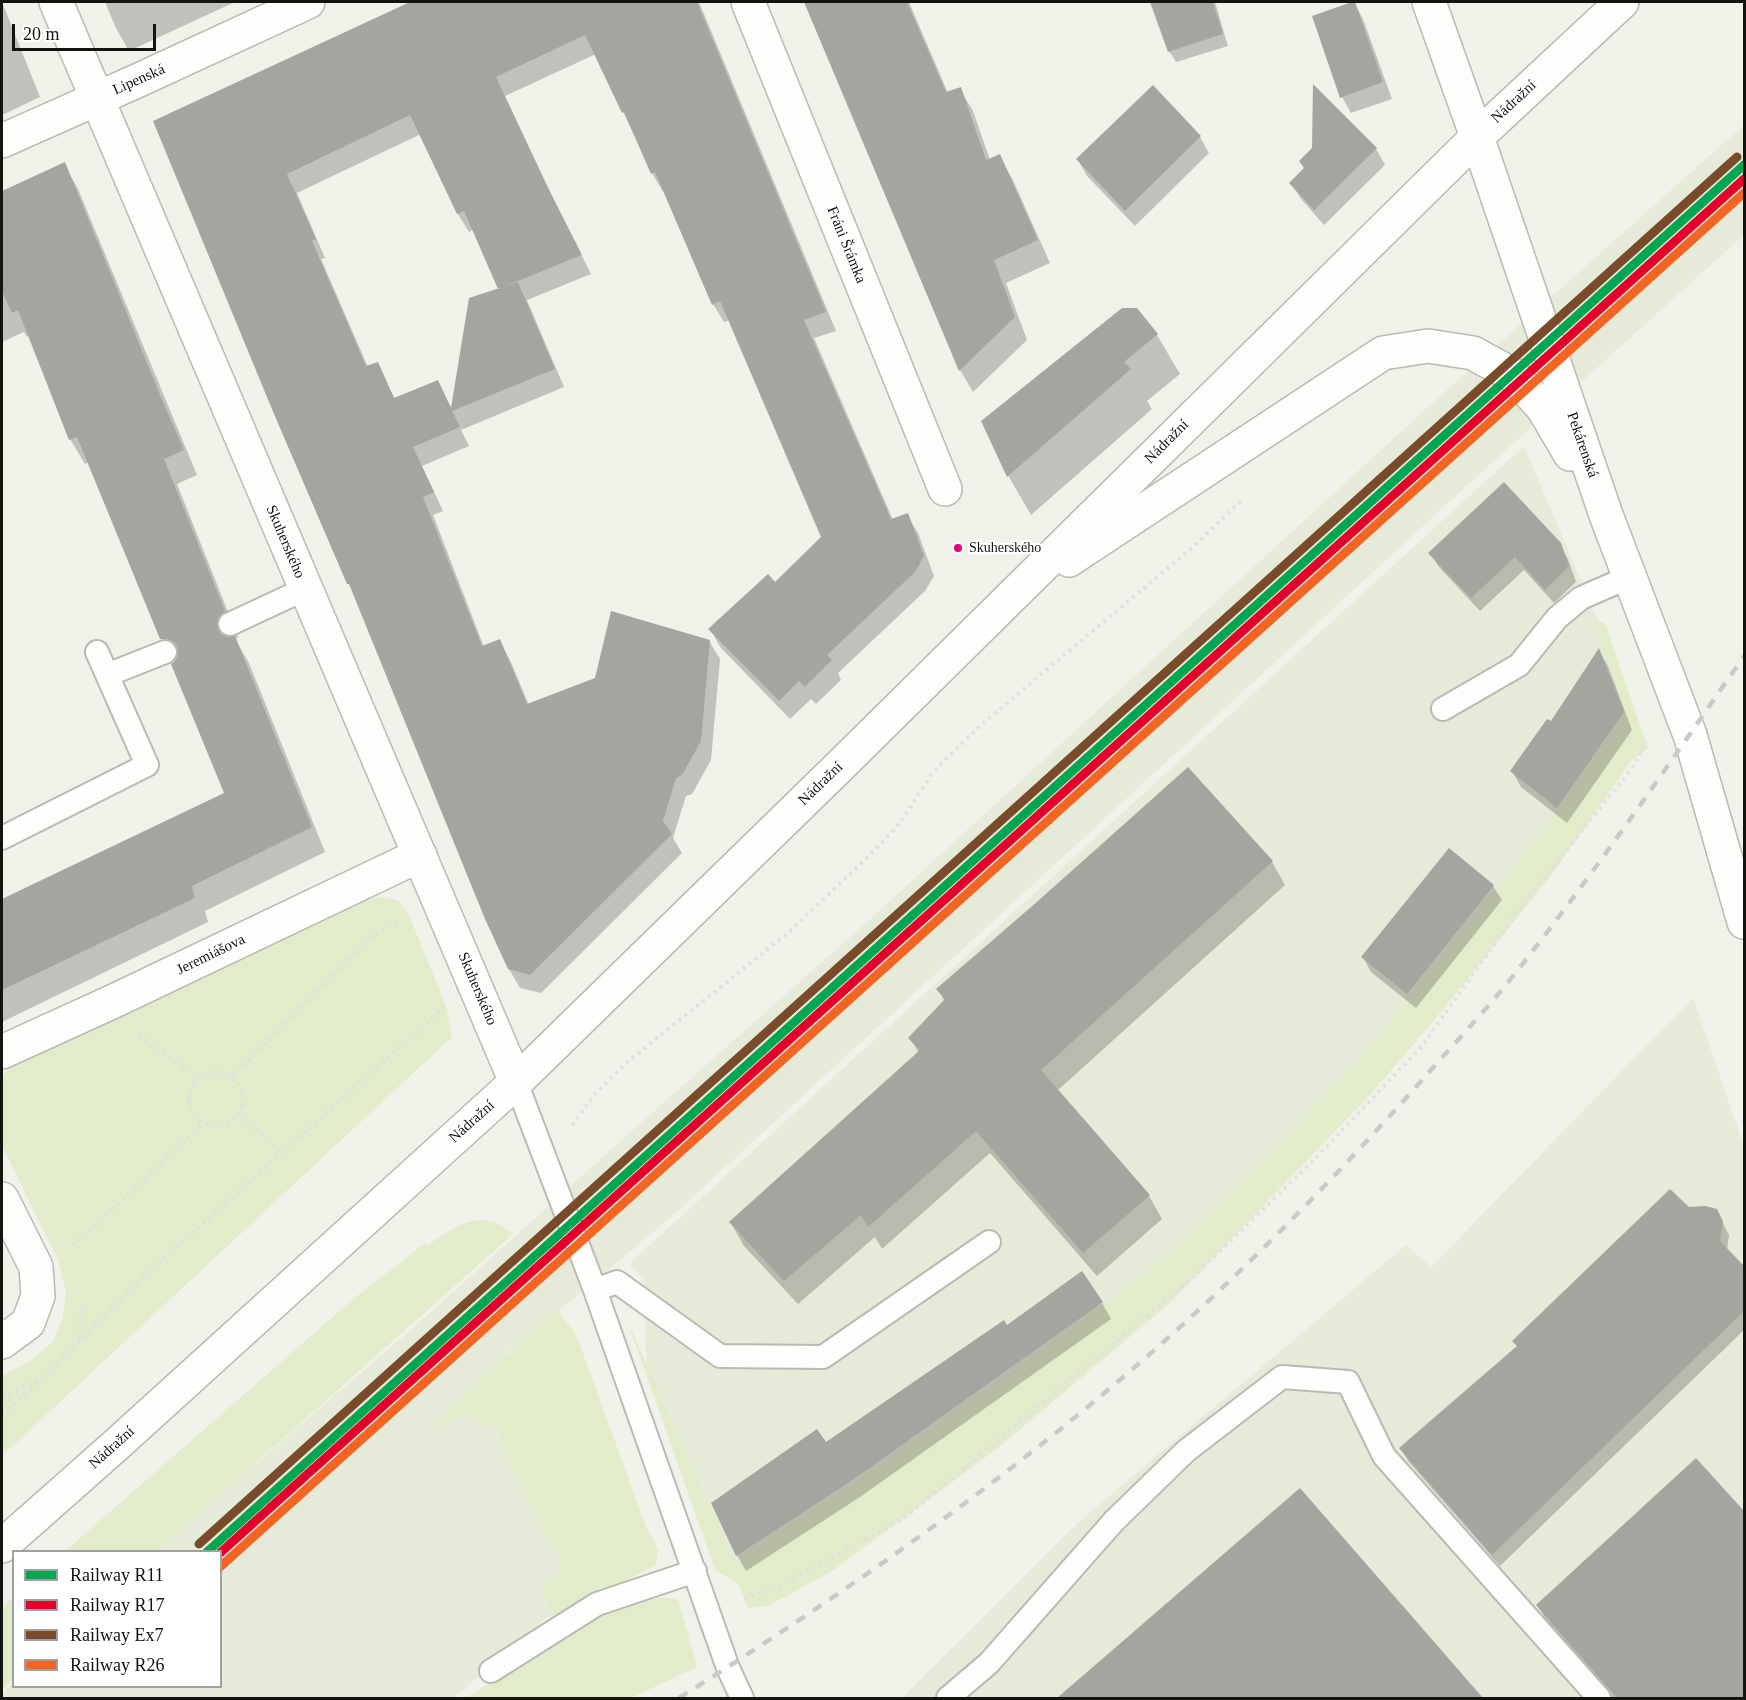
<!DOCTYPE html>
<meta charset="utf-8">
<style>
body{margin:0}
#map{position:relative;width:1746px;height:1700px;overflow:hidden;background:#f0f2e9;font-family:"Times New Roman",serif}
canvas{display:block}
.frame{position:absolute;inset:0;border:3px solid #12140e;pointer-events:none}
.legend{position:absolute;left:12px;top:1550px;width:210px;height:138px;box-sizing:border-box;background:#fff;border:2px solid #a0a19f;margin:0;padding:8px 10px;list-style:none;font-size:18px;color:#12140e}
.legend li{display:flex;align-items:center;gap:12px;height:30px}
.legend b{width:30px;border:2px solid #a0a19f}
.scale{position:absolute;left:12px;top:24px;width:144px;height:27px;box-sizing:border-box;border:3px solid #12140e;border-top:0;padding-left:8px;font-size:18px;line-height:21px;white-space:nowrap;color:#12140e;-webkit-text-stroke:4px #fff;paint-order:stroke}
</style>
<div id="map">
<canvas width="1746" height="1700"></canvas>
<div class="frame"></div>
<ul class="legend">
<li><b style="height:8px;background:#00a651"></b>Railway R11</li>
<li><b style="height:8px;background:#e4002b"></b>Railway R17</li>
<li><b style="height:8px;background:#7a4b2a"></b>Railway Ex7</li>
<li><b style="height:8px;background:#f26522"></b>Railway R26</li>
</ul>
<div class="scale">20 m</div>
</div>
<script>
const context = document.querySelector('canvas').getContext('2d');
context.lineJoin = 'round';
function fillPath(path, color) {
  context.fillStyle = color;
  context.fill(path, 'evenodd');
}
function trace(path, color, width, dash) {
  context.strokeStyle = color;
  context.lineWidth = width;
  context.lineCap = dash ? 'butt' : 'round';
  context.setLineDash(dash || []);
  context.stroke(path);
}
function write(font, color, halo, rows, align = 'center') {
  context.font = font + ' "Times New Roman",serif';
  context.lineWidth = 4.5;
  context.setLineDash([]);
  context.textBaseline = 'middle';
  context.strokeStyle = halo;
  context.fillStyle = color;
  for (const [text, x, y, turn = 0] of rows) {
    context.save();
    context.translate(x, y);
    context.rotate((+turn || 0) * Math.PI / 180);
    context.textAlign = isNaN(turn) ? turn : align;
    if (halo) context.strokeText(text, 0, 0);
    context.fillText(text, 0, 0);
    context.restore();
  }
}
fillPath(new Path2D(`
 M 1744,125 L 1744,235 L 1484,470 L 670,1218 L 506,1355 L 624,1550 L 454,1698 L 2,1698 L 2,1694 L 13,1682 L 14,1686 L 220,1686 L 220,1552 L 155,1551 L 430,1313 L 634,1129 L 867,922 L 1429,406 Z
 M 1524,446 L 1634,706 L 1529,857 L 1391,1032 L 1169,1267 L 730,1575 L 647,1376 L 643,1280 L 630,1263 Z
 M 1693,998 L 1744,1146 L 1744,1698 L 897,1698 L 904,1696 L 1082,1519 L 1406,1245 L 1431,1267 Z`), '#e5ead9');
fillPath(new Path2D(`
 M 1592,619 L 1605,623 L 1648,748 L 1631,761 L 1551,876 L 1436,1018 L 1371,1094 L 1170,1303 L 998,1448 L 834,1570 L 768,1606 L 749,1608 L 737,1583 L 715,1570 L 627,1320 L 734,1560 L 890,1459 L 1060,1337 L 1173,1251 L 1286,1138 L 1372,1045 L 1550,822 L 1625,713 Z
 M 382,897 L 399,901 L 409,915 L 446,1006 L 452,1037 L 2,1456 L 2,1376 L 32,1360 L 54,1340 L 63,1317 L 66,1291 L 57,1257 L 2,1146 L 2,1076 L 14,1062 L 360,901 Z
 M 481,1220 L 498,1223 L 513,1234 L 157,1551 L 65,1551 L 352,1300 L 425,1243 L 428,1245 C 446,1232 459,1222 481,1220 Z
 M 556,1309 L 576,1334 L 645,1524 L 658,1549 L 656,1565 L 552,1619 L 543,1590 L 560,1570 L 560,1555 L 543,1529 L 499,1441 L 501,1429 L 481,1424 L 468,1413 L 428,1430 Z
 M 13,1597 L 13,1679 L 2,1690 L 2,1608 Z
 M 661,1598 L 678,1599 L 697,1667 L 631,1698 L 466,1698 L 598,1613 L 635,1600 Z`), '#e3ecca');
fillPath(new Path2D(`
 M 2,2 L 40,97 L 2,115 Z
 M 105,2 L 235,2 L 129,51 L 116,28 Z
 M 413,2 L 699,2 L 836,331 L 814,338 L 893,520 L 907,515 L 918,533 L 934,576 L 925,591 L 838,673 L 841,680 L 816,704 L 811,699 L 790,719 L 721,648 L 710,629 L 775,584 L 823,537 L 730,320 L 724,322 L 713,304 L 664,191 L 663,192 L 652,173 L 596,54 L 505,96 L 555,202 L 591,274 L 527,300 L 564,387 L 461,430 L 469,446 L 422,466 L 443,511 L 433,515 L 484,647 L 499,641 L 510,660 L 529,705 L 709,641 L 720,659 L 711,760 L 692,794 L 686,796 L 673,838 L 682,853 L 541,993 L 520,988 L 509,969 L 355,595 L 349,584 L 155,122 ZM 421,134 L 458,214 L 469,232 L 474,229 L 501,290 L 452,409 L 437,382 L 395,399 L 377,364 L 368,367 L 321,259 L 325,258 L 297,193 Z
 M 806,2 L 909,2 L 948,93 L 960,89 L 973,111 L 990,160 L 999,156 L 1012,178 L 1050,263 L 1006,283 L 1027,340 L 973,392 L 960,370 Z
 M 1152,2 L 1215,2 L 1228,46 L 1176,62 L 1169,51 Z
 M 1354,2 L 1363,19 L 1392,99 L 1351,113 L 1342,97 L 1314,17 Z
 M 1200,137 L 1209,153 L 1135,226 L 1087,176 L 1078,160 Z
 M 1376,149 L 1385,165 L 1324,225 L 1301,199 L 1291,183 L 1305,169 Z
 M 64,164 L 78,189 L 197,475 L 177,484 L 238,637 L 235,639 L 249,663 L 325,852 L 205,911 L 208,922 L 2,1022 L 2,901 L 226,794 L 176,662 L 162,639 L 89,462 L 85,464 L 70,439 L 29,335 L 27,337 L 24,332 L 2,342 L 2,193 Z
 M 1136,309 L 1157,335 L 1180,374 L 1147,401 L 1152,409 L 1031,515 L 1009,477 L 983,421 Z
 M 1559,544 L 1568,559 L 1576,582 L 1554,603 L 1524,570 L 1480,611 L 1439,567 L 1430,553 Z
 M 1599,651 L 1608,666 L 1632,730 L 1567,823 L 1521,787 L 1512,771 L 1552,723 Z
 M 1188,769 L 1272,862 L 1285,885 L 1057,1091 L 1149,1196 L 1162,1219 L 1097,1276 L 990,1153 L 882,1249 L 875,1237 L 798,1304 L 744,1246 L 731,1223 L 919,1053 L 910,1038 L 945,1002 L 938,989 Z
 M 1493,886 L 1502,900 L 1416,1008 L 1371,972 L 1363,957 Z
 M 1689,1209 L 1716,1210 L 1729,1235 L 1727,1250 L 1744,1268 L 1744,1330 L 1500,1566 L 1408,1461 L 1401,1449 L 1518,1347 L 1514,1341 Z
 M 1102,1303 L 1111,1319 L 860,1497 L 746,1571 L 737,1555 L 1007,1327 Z
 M 1696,1460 L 1744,1513 L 1744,1698 L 1613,1698 L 1549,1624 L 1537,1605 Z
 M 1300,1490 L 1481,1698 L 1059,1698 Z`), '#0003');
fillPath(new Path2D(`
 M 410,2 L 697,2 L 826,312 L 804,320 L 891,519 L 908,513 L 924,556 L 915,572 L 827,655 L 832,660 L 805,687 L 799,681 L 779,701 L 708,629 L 768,574 L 775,582 L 821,537 L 720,301 L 712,305 L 655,172 L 651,174 L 624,112 L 622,113 L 585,35 L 496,77 L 545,182 L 582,255 L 498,289 L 464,211 L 457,214 L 410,115 L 287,174 L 316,239 L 312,241 L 366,366 L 378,362 L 394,398 L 438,380 L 451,408 L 469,298 L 518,282 L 555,369 L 452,411 L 460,427 L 413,447 L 434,492 L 423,497 L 482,646 L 500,639 L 527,704 L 595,678 L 611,611 L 710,640 L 701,741 L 682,775 L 676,778 L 663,821 L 672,834 L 530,975 L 508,969 L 485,919 L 349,584 L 347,584 L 274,414 L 153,121 Z
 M 804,2 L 907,2 L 946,92 L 961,87 L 986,160 L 1000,154 L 1038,240 L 994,260 L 1015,317 L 959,371 Z
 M 1150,2 L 1213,2 L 1223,34 L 1168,52 Z
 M 1352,2 L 1355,2 L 1383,82 L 1340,98 L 1312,16 Z
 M 1313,84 L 1377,148 L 1314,210 L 1289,183 L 1304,168 L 1299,161 L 1312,148 Z
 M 1153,85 L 1201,136 L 1125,211 L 1076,159 Z
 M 65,162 L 163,402 L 184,450 L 164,459 L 225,611 L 219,617 L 217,623 L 218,629 L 223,635 L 229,637 L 235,636 L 312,827 L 192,886 L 195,898 L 2,990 L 2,899 L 224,793 L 171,664 L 175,661 L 178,655 L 177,647 L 174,642 L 168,639 L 160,639 L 77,437 L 69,440 L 18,310 L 12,313 L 2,291 L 2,191 Z
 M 1122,308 L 1137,308 L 1158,334 L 1124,362 L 1131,369 L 1007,477 L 981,421 Z
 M 1504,482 L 1561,543 L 1569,566 L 1545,590 L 1515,557 L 1471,598 L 1428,553 Z
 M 1599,648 L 1624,712 L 1557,808 L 1510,771 L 1547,719 L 1551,721 Z
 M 1188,767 L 1273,861 L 1041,1070 L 1150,1195 L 1083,1253 L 976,1131 L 868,1227 L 861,1215 L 784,1281 L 729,1222 L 920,1050 L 908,1038 L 945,999 L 936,989 L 1037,902 Z
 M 1449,848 L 1494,885 L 1407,994 L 1361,957 Z
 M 1670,1189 L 1689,1207 L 1705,1206 L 1717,1209 L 1723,1221 L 1720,1241 L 1744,1266 L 1744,1311 L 1492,1555 L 1399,1448 L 1517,1346 L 1512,1341 Z
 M 1082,1271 L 1103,1302 L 851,1481 L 736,1556 L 711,1503 L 817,1429 L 826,1442 L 1004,1320 L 1007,1325 Z
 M 1696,1458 L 1744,1511 L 1744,1698 L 1617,1698 L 1536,1605 Z
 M 1300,1488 L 1483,1698 L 1057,1698 Z`), '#a4a59f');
const lane = new Path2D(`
 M 230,624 L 305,589
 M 107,675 L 165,652
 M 1443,709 L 1519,665 L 1557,618 L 1581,598 L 1629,577
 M 2,838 L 147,765 L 97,652
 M 516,1082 L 595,1290 L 728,1668 L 742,1698
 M 595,1290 L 617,1282 L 720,1356 L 823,1357 L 989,1242
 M 491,1671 L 597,1604 L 695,1571
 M 948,1698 L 989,1663 L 1114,1521 L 1186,1451 L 1282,1377 L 1348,1382 L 1384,1456 L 1599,1698`);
const street = new Path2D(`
 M 56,2 L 516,1082
 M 748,2 L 945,489
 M 1429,2 L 1477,137
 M 2,141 L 139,80 L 308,2
 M 2,1052 L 114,1001 L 420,855
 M 2,1199 L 36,1267 L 38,1296 L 28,1323 L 2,1342`);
const secondary = new Path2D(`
 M 1477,137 L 1606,515 L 1690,735 L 1744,922
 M 1069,560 L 1383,353 L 1428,346 L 1473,353 L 1513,375 L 1543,408 L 1570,454
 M 2,1546 L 115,1446 L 516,1082 L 844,762 L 1477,137 L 1622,2`);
trace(lane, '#b8bab3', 26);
trace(street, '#b8bab3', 36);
trace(secondary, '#b8bab3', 36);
trace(new Path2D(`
 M 139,1035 L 199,1079
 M189 1099a27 27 0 1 1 54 0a27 27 0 1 1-54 0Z
 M 232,1077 L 375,933 L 402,919
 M 238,1114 L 282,1153
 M 572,1125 L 595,1094 L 625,1064 L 789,932 L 874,851 L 900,823 L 933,772 L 982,724 L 1193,547 L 1244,498
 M 73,1246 L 204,1123
 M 80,1340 L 81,1306
 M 2,1398 L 39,1380
 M 2,1415 L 43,1378 L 152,1269 L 440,1011
 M 744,1599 L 780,1586 L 903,1519 L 1191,1279 L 1309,1165 L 1422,1046 L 1524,903 L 1633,767 L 1647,741`), '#e0e0de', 4, [3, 4.5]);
trace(lane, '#fdfdfc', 22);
trace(street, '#fdfdfc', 33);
trace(secondary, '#fdfdfc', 33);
trace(new Path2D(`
 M 679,1698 C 841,1596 998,1486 1143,1360 C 1245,1271 1340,1173 1430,1071 C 1455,1043 1481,1015 1505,986 C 1590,880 1667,767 1744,656`), '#c9cac7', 4.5, [10, 10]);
trace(new Path2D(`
 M 207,1552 L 1744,165`), '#00a651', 9);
trace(new Path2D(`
 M 220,1553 L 1744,179`), '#e4002b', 9);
trace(new Path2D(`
 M 199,1544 L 1737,157`), '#7a4b2a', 9);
trace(new Path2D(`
 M 220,1567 L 1744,193`), '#f26522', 9);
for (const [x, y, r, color] of [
 [958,548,5,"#e5007d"]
]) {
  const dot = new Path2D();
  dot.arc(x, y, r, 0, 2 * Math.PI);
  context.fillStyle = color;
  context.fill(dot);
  trace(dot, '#fff', 2);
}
write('14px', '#12140e', '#fff', [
 ["Skuherského",969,548]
], 'left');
write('15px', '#12140e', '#fff', [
 ["Lipenská",139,80,-24],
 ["Nádražní",1514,102,-43],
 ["Fráni Šrámka",846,245,68],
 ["Nádražní",1167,442,-45],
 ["Pekárenská",1582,445,71],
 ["Skuherského",285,542,67],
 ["Nádražní",821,784,-44],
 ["Jeremiášova",211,955,-26],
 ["Skuherského",477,989,67],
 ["Nádražní",472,1122,-42],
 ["Nádražní",112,1448,-42]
]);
</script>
